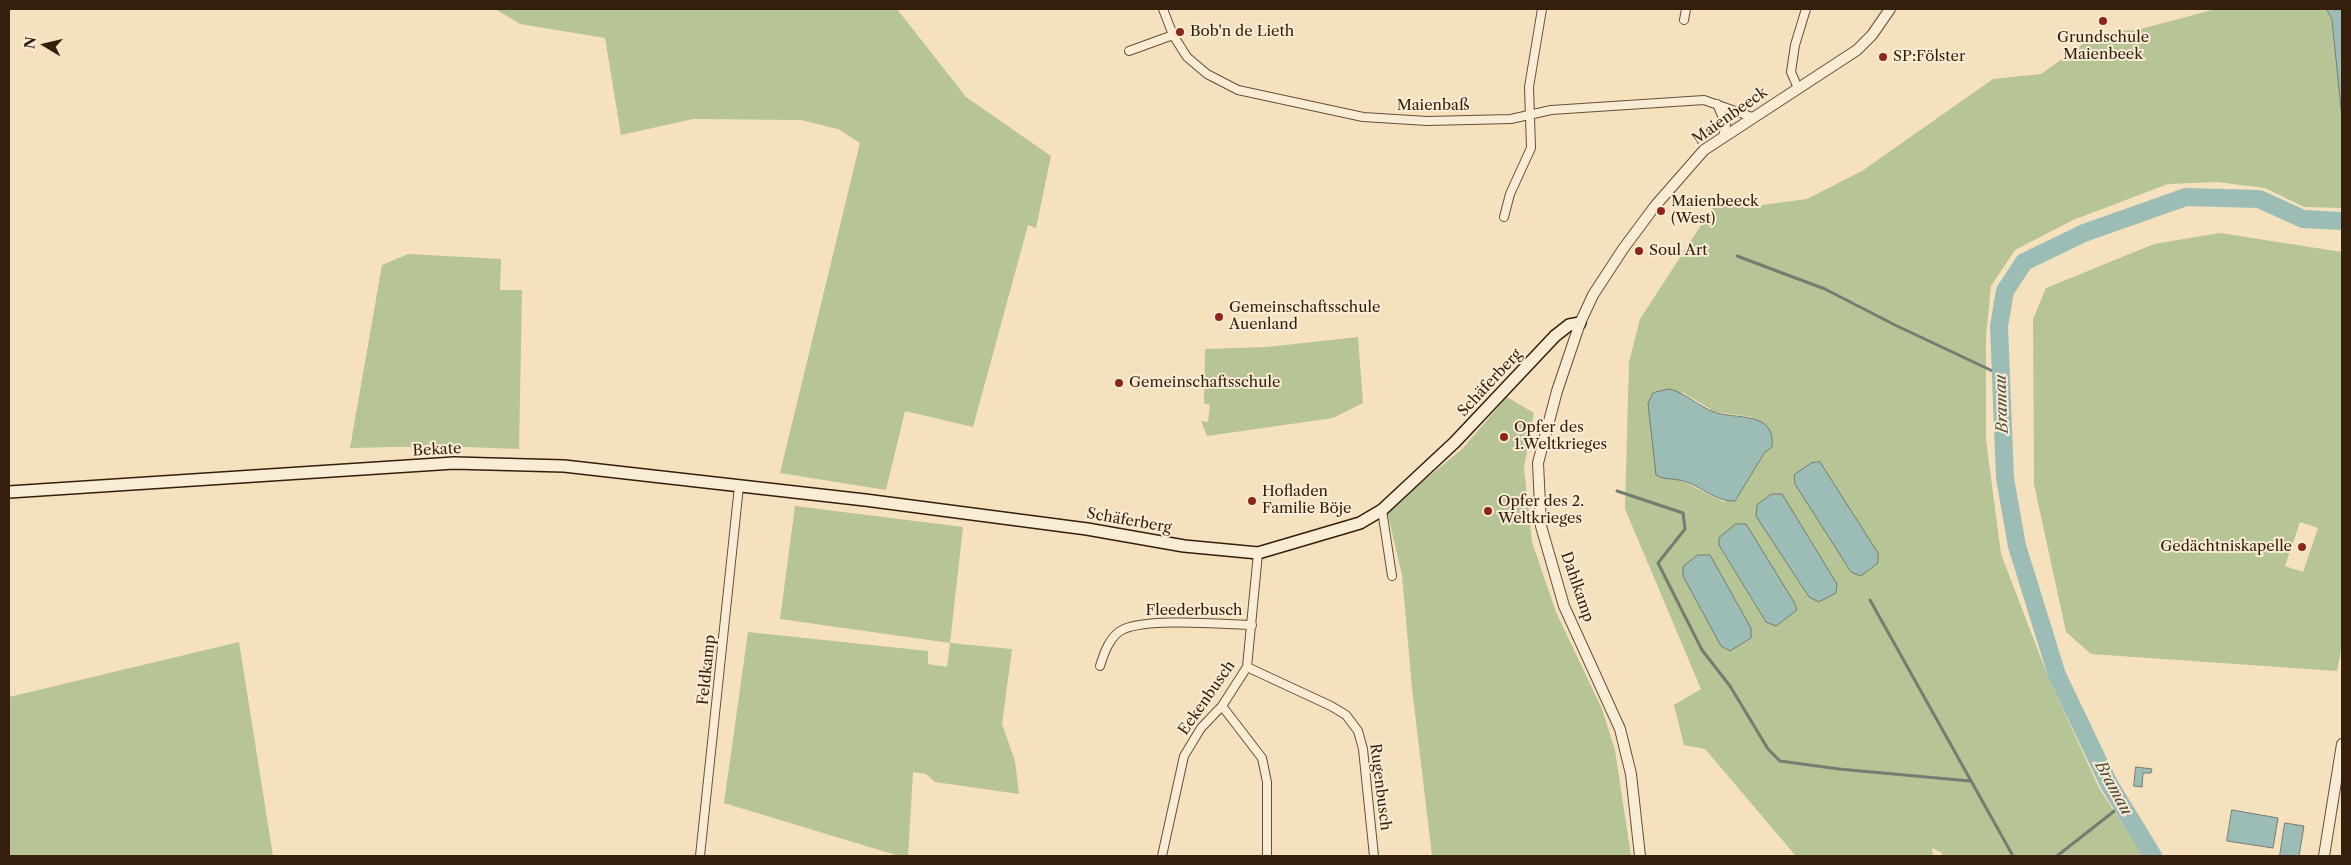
<!DOCTYPE html>
<meta charset="utf-8">
<style>
body{margin:0}
#map{position:relative;width:2351px;height:865px;overflow:hidden;background:#f5e1be;font-family:"Libre Caslon Text",serif}
canvas{display:block}
.frame{position:absolute;inset:0;border:10px solid #351e0b;pointer-events:none}
.north{position:absolute;left:20px;top:20px;width:50px;height:50px;-webkit-text-stroke:4px #f8ecd5;paint-order:stroke;rotate:279deg;font-size:14px;font-weight:700;line-height:20px;text-align:center;color:#351e0b}
.north::after{content:'';display:block;margin:auto;width:18px;height:22px;background:#351e0b;clip-path:polygon(50% 0,100% 100%,50% 72%,0 100%)}
</style>
<div id="map">
<canvas width="2351" height="865"></canvas>
<div class="frame"></div>
<div class="north">N</div>
</div>
<script>
const context = document.querySelector('canvas').getContext('2d');
context.lineJoin = 'round';
function fillPath(path, color) {
  context.fillStyle = color;
  context.fill(path, 'evenodd');
}
function trace(path, color, width, dash) {
  context.strokeStyle = color;
  context.lineWidth = width;
  context.lineCap = dash ? 'butt' : 'round';
  context.setLineDash(dash || []);
  context.stroke(path);
}
function write(font, color, halo, rows, align = 'center') {
  context.font = font + ' "Libre Caslon Text",serif';
  context.lineWidth = 4;
  context.setLineDash([]);
  context.textBaseline = 'middle';
  context.strokeStyle = halo;
  context.fillStyle = color;
  for (const [text, x, y, turn = 0] of rows) {
    context.save();
    context.translate(x, y);
    context.rotate((+turn || 0) * Math.PI / 180);
    context.textAlign = isNaN(turn) ? turn : align;
    if (halo) context.strokeText(text, 0, 0);
    context.fillText(text, 0, 0);
    context.restore();
  }
}
fillPath(new Path2D(`
 M 495,9 L 897,9 L 966,97 L 1051,156 L 1036,228 L 1028,225 L 973,427 L 905,411 L 886,490 L 780,473 L 860,143 L 838,129 L 801,120 L 693,119 L 621,135 L 605,38 L 520,24 Z
 M 2216,9 L 2327,9 L 2332,20 L 2342,118 L 2342,208 L 2304,207 L 2265,188 L 2217,182 L 2168,184 L 2073,220 L 2015,250 L 1991,286 L 1986,336 L 1986,440 L 2001,554 L 2049,679 L 2099,788 L 2144,856 L 1942,856 L 1942,853 L 1932,848 L 1933,856 L 1796,856 L 1705,749 L 1684,745 L 1674,705 L 1701,689 L 1625,509 L 1629,362 L 1640,319 L 1716,202 L 1747,207 L 1807,199 L 1862,171 L 1993,79 L 2041,74 L 2090,39 L 2120,31 L 2137,30 ZM 1682,392 L 1715,412 L 1752,417 L 1765,452 L 1746,484 L 1724,502 L 1680,480 ZM 1719,538 L 1766,622 L 1719,545 Z
 M 2220,233 L 2342,252 L 2342,645 L 2337,671 L 2091,654 L 2066,632 L 2034,484 L 2033,319 L 2046,288 L 2154,244 ZM 2300,522 L 2318,528 L 2303,572 L 2285,566 Z
 M 408,254 L 501,259 L 500,290 L 522,290 L 519,449 L 438,446 L 350,448 L 382,265 Z
 M 1358,337 L 1363,403 L 1333,418 L 1207,436 L 1201,421 L 1208,422 L 1210,405 L 1204,403 L 1205,349 L 1267,347 Z
 M 1507,397 L 1534,413 L 1524,468 L 1532,542 L 1556,612 L 1602,709 L 1615,750 L 1631,856 L 1432,856 L 1412,688 L 1402,575 L 1387,511 L 1462,449 Z
 M 795,506 L 963,527 L 950,643 L 1012,649 L 1002,724 L 1015,761 L 1019,794 L 935,782 L 926,774 L 913,772 L 908,856 L 899,856 L 724,803 L 748,632 L 928,651 L 928,664 L 947,667 L 950,643 L 780,619 Z
 M 239,642 L 273,856 L 9,856 L 9,697 Z`), '#b7c495');
const water = new Path2D(`
 M 2327,9 L 2342,9 L 2342,118 L 2332,20 Z
 M 1670,389 C 1687,394 1698,406 1714,412 C 1735,420 1776,410 1772,447 L 1765,452 L 1735,501 C 1714,502 1700,484 1679,480 C 1670,478 1665,480 1656,475 L 1648,403 L 1653,393 Z
 M 1820,462 L 1878,553 L 1878,563 L 1861,576 L 1851,572 L 1795,484 L 1794,475 L 1811,463 Z
 M 1772,494 L 1782,494 L 1837,584 L 1836,593 L 1819,602 L 1809,597 L 1756,516 L 1757,505 Z
 M 1736,524 L 1746,524 L 1794,602 L 1797,610 L 1776,626 L 1766,622 L 1719,545 L 1719,538 Z
 M 1698,555 L 1710,555 L 1751,628 L 1751,638 L 1730,651 L 1721,646 L 1683,576 L 1683,567 Z
 M 2136,767 L 2152,769 L 2151,773 L 2143,773 L 2142,787 L 2134,786 Z
 M 2232,810 L 2278,818 L 2273,848 L 2227,841 Z
 M 2285,823 L 2304,826 L 2299,856 L 2280,856 Z`);
fillPath(water, '#9cbdb5');
trace(water, '#737d71', 1);
trace(new Path2D(`
 M 1737,256 L 1825,289 L 1895,325 L 2001,375
 M 1617,491 L 1683,513 L 1685,529 L 1658,563 L 1702,650 L 1730,686 L 1768,749 L 1780,761 L 1839,769 L 1970,781
 M 1870,600 L 2013,856
 M 2057,856 L 2122,805`), '#737d71', 3);
trace(new Path2D(`
 M 2153,856 L 2109,784 L 2057,675 L 2017,546 L 2005,478 L 1999,326 L 2005,291 L 2024,262 L 2084,233 L 2186,197 L 2259,199 L 2303,219 L 2342,221`), '#9cbdb5', 18);
const minor = new Path2D(`
 M 1163,9 L 1173,35 L 1187,57 L 1207,74 L 1238,90 L 1363,117 L 1427,121 L 1511,119 L 1551,110 L 1704,100 L 1752,117
 M 1684,20 L 1686,9
 M 1129,51 L 1173,35
 M 1798,88 L 1791,72 L 1795,45 L 1806,9
 M 1717,104 L 1726,125 L 1723,136
 M 1504,217 L 1510,194 L 1531,148 L 1529,87 L 1542,9
 M 1382,510 L 1392,576
 M 1100,666 C 1104,653 1110,635 1124,629 C 1149,618 1221,624 1252,625
 M 1247,667 L 1331,706 L 1346,715 L 1358,731 L 1363,749 L 1374,856
 M 1222,706 L 1262,758 L 1267,782 L 1267,856
 M 700,856 L 739,486
 M 1162,856 L 1184,756 L 1201,728 L 1222,706 L 1247,667 L 1258,553`);
const tertiary = new Path2D(`
 M 1640,856 L 1631,774 L 1620,729 L 1564,606 L 1541,526 L 1538,463 L 1557,391 L 1580,323 L 1593,295 L 1623,249 L 1655,206 L 1704,150 L 1857,50 L 1872,35 L 1890,9
 M 2324,856 L 2342,744`);
const secondary = new Path2D(`
 M 9,492 L 454,463 L 564,466 L 865,500 L 1087,529 L 1184,546 L 1258,553 L 1360,523 L 1382,510 L 1455,442 L 1555,336 L 1569,325 L 1580,323`);
trace(minor, '#654f38', 10);
trace(tertiary, '#654f38', 12);
trace(secondary, '#351e0b', 14);
trace(minor, '#f8ecd5', 8);
trace(tertiary, '#f8ecd5', 10);
trace(secondary, '#f8ecd5', 11);
for (const [x, y, r, color] of [
 [2103,21,5,"#8f2418"],
 [1180,32,5,"#8f2418"],
 [1883,57,5,"#8f2418"],
 [1661,211,5,"#8f2418"],
 [1639,251,5,"#8f2418"],
 [1219,317,5,"#8f2418"],
 [1119,383,5,"#8f2418"],
 [1504,437,5,"#8f2418"],
 [1252,501,5,"#8f2418"],
 [1488,511,5,"#8f2418"],
 [2302,547,5,"#8f2418"]
]) {
  const dot = new Path2D();
  dot.arc(x, y, r, 0, 2 * Math.PI);
  context.fillStyle = color;
  context.fill(dot);
  trace(dot, '#f8ecd5', 2);
}
write('15px', '#351e0b', '#f8ecd5', [
 ["Bob'n de Lieth",1190,32],
 ["Grundschule",2103,38,"center"],
 ["Maienbeek",2103,55,"center"],
 ["SP:Fölster",1893,57],
 ["Maienbeeck",1671,202],
 ["(West)",1671,219],
 ["Soul Art",1649,251],
 ["Gemeinschaftsschule",1229,308],
 ["Auenland",1229,325],
 ["Gemeinschaftsschule",1129,383],
 ["Opfer des",1514,428],
 ["1.Weltkrieges",1514,445],
 ["Hofladen",1262,492],
 ["Familie Böje",1262,509],
 ["Opfer des 2.",1498,502],
 ["Weltkrieges",1498,519],
 ["Gedächtniskapelle",2292,547,"right"]
], 'left');
write('15px', '#351e0b', '#f8ecd5', [
 ["Maienbaß",1433,106],
 ["Maienbeeck",1730,116,-35],
 ["Schäferberg",1490,383,-47],
 ["Bekate",437,450,-3],
 ["Schäferberg",1129,521,10],
 ["Dahlkamp",1577,587,71],
 ["Fleederbusch",1194,611],
 ["Feldkamp",707,670,-84],
 ["Eekenbusch",1207,698,-55],
 ["Rugenbusch",1380,787,83]
]);
write('italic 16px', '#544e3e', '#f8ecd5', [
 ["Bramau",2002,404,-92],
 ["Bramau",2113,788,61]
]);
</script>
